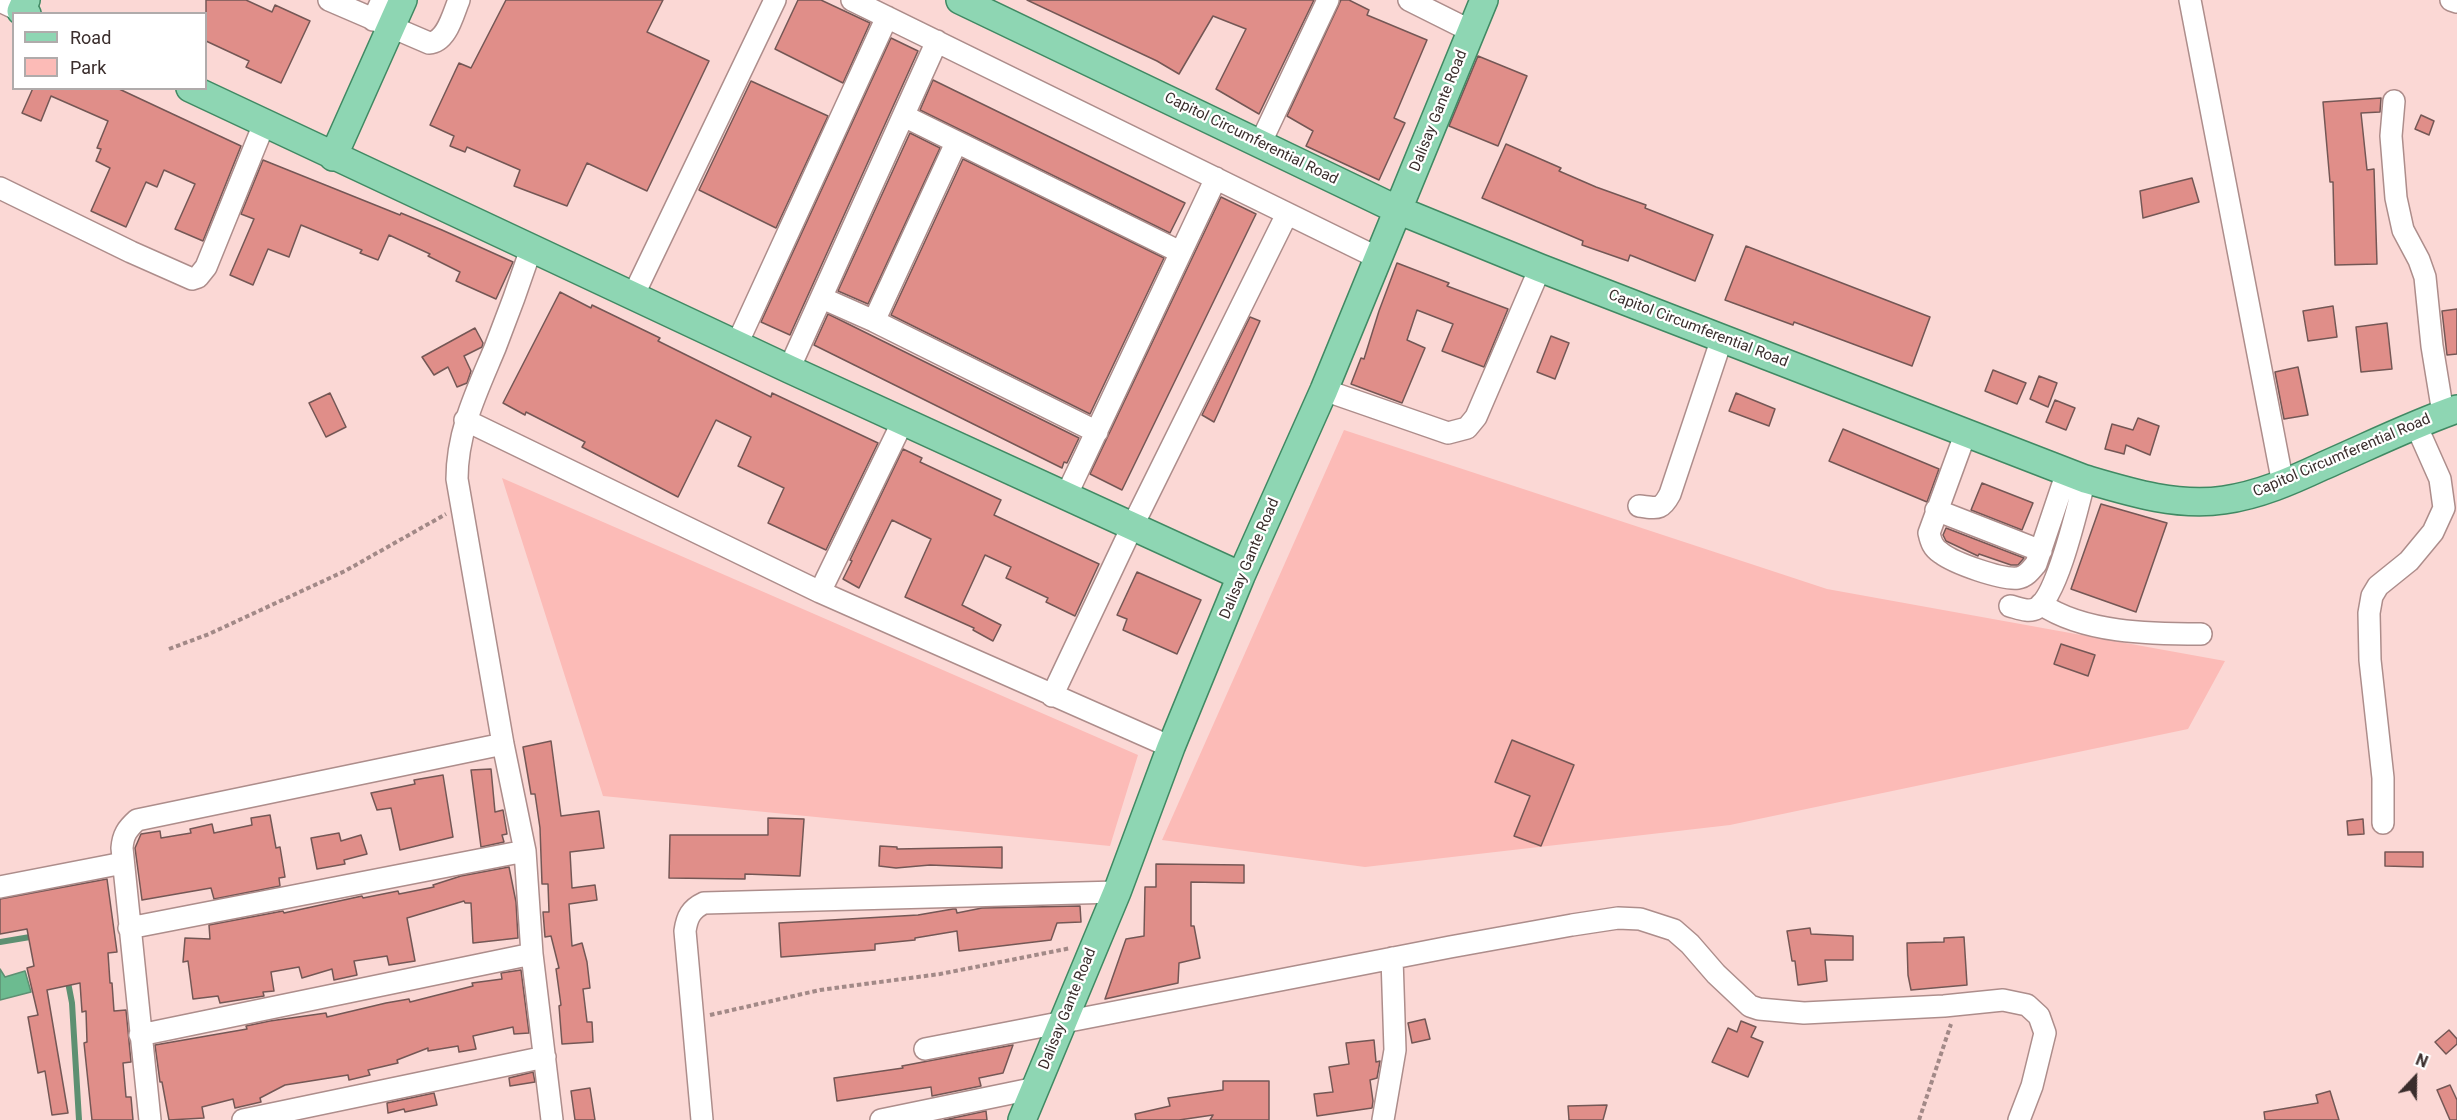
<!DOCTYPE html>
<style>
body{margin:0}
#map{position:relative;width:2457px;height:1120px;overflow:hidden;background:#fbd8d5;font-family:Roboto,sans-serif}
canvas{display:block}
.legend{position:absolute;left:12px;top:12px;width:195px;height:78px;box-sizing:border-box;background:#fff;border:2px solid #b0abab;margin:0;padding:8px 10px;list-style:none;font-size:18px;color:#3a2d2c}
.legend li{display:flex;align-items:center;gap:12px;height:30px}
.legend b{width:30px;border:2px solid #b0abab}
.north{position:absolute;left:2385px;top:1048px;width:60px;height:60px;-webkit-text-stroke:4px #fff;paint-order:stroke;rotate:22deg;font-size:16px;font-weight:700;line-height:24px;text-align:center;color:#3a2d2c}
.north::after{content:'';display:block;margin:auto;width:21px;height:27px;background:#3a2d2c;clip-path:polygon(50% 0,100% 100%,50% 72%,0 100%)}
</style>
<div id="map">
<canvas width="2457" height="1120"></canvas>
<ul class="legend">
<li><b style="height:8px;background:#8ed6b3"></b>Road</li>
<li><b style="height:16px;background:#fcbbb7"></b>Park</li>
</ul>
<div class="north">N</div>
</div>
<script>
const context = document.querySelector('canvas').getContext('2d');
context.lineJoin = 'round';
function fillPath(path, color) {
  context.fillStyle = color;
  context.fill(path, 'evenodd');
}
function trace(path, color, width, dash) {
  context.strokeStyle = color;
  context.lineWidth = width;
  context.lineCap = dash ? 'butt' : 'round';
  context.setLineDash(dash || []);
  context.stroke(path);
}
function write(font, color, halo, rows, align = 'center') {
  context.font = font + ' Roboto,sans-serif';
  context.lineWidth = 4.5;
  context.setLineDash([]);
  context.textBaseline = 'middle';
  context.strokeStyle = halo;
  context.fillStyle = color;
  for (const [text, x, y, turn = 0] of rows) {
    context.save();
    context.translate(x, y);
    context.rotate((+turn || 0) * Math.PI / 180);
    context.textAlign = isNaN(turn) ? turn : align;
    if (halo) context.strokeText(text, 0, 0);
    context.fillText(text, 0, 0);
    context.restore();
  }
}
fillPath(new Path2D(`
 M 1344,430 L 1827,589 L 2225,661 L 2188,729 L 1730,825 L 1365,867 L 1162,840 Z
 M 502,478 L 1138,755 L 1110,846 L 603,796 Z`), '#fcbbb7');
const water = new Path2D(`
 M 0,969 L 5,977 L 25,971 L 31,992 L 0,1000 Z`);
fillPath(water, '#6cbb90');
trace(water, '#5d9072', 1.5);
trace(new Path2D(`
 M 0,942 L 36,936
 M 67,977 L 72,1003 L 79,1120`), '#5d9072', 6);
const building = new Path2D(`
 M 206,0 L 246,0 L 272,12 L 275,5 L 310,21 L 281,83 L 246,67 L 249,61 L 206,41 Z
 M 506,0 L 663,0 L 647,32 L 709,61 L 647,191 L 587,163 L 567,206 L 514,186 L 520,170 L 467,147 L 465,152 L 450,146 L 454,136 L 430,125 L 459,63 L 471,68 Z
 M 798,0 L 821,0 L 870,23 L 843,83 L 775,49 Z
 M 1027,0 L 1314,0 L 1259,114 L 1216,89 L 1246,29 L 1213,16 L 1179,74 L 1157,61 Z
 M 1341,0 L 1349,0 L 1369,10 L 1367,15 L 1427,40 L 1394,118 L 1405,123 L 1379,180 L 1306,146 L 1313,131 L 1287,116 Z
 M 891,38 L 918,51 L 790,335 L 761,322 Z
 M 1478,56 L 1527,76 L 1498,146 L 1449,126 Z
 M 933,80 L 1185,203 L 1170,233 L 920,110 Z
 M 751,81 L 828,116 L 776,228 L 699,190 Z
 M 33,88 L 117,88 L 241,146 L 203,241 L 175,229 L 195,184 L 164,170 L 157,187 L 146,182 L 126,227 L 91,211 L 110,168 L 96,161 L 101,149 L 97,148 L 108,121 L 51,96 L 41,121 L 22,113 Z
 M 2381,98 L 2380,112 L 2361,113 L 2367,170 L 2374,169 L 2377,264 L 2335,265 L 2333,182 L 2330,182 L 2323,102 Z
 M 2421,115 L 2434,121 L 2429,135 L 2415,129 Z
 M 910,133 L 940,148 L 868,304 L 838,291 Z
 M 1506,144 L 1561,168 L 1559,171 L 1596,187 L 1646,205 L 1645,208 L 1713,235 L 1695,281 L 1630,255 L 1628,261 L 1582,245 L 1583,241 L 1482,198 Z
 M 963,159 L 1164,258 L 1090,414 L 891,315 Z
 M 263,160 L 400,215 L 401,213 L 442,230 L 513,262 L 496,299 L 456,281 L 460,272 L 428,256 L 430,254 L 389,235 L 378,260 L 360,253 L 362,250 L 301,225 L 289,257 L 268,249 L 253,285 L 230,275 L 254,219 L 241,214 Z
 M 2192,178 L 2199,202 L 2143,218 L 2140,191 Z
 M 1221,197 L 1256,214 L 1122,490 L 1090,474 Z
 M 1746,246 L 1930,317 L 1912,366 L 1794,322 L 1793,325 L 1725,300 Z
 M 1397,263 L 1449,283 L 1447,286 L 1508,309 L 1484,367 L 1442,351 L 1453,324 L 1417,310 L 1407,340 L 1425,348 L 1402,403 L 1351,384 L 1361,358 L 1364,359 L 1379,311 Z
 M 560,292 L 591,308 L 592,305 L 660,338 L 658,341 L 771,397 L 772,393 L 878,443 L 826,550 L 768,523 L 784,488 L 738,466 L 751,437 L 716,420 L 678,497 L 582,447 L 585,442 L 526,412 L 525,415 L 503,403 Z
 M 2333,306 L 2337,337 L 2308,341 L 2303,311 Z
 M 2457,309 L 2457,354 L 2447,355 L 2442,311 Z
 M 828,314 L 1079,438 L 1067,463 L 1064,462 L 1062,468 L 814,345 Z
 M 1250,317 L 1260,321 L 1214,422 L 1202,415 Z
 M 2387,323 L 2392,369 L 2361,372 L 2356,327 Z
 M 475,328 L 483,343 L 482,347 L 464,356 L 471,371 L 467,383 L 457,387 L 448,367 L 434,375 L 422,357 Z
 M 1551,336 L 1569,343 L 1555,379 L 1537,372 Z
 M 2298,367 L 2308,415 L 2284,419 L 2275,372 Z
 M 1993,370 L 2026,383 L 2017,404 L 1985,391 Z
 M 2039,376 L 2057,383 L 2048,407 L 2030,399 Z
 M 330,393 L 346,427 L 326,437 L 309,403 Z
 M 1736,393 L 1775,409 L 1769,426 L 1729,411 Z
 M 2055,400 L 2075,408 L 2066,430 L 2046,422 Z
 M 2138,418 L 2159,426 L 2150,455 L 2126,445 L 2124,454 L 2105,449 L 2112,424 L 2133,430 Z
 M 1843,429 L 1939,469 L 1927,502 L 1829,461 Z
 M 903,449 L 922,458 L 920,462 L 1001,500 L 994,515 L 1099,564 L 1075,616 L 1046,602 L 1048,598 L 1006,578 L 1011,567 L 985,555 L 962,605 L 1001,625 L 993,641 L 973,630 L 974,628 L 905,597 L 931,539 L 892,520 L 859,588 L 843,579 L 852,561 L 850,560 Z
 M 1982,483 L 2033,503 L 2022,530 L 1971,510 Z
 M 2101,504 L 2167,523 L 2136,612 L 2071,589 Z
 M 1946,528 L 2024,558 L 2018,565 L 2011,565 L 1979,554 L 1978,556 L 1946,541 L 1943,535 Z
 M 1137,572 L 1201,600 L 1177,654 L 1123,630 L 1127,619 L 1117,615 Z
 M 2061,644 L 2095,655 L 2088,676 L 2054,664 Z
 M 1512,740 L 1574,765 L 1541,846 L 1514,836 L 1530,796 L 1495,782 Z
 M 551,741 L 561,816 L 599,811 L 604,848 L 570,852 L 572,888 L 595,885 L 597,900 L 569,904 L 572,946 L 582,943 L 587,962 L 590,988 L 583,989 L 587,1022 L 592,1022 L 593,1042 L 562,1044 L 559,1006 L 561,1005 L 556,969 L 559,968 L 551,936 L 545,937 L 543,912 L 549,912 L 548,884 L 542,884 L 540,828 L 535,794 L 531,794 L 523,747 Z
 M 491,769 L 495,812 L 503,810 L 507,834 L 502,835 L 504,842 L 481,847 L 471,770 Z
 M 443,775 L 453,837 L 400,850 L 391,808 L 377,810 L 371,793 L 415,784 L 414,780 Z
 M 270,815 L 276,848 L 280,847 L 285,877 L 279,878 L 280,886 L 214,899 L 211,888 L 142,900 L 135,848 L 141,834 L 160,831 L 161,838 L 191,833 L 190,829 L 212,824 L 214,833 L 252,825 L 251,818 Z
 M 768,818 L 804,819 L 800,876 L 745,874 L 745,879 L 669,878 L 670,835 L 768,835 Z
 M 2363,819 L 2364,834 L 2348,835 L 2347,821 Z
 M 339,833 L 341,841 L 361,835 L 367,854 L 344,860 L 345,864 L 317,869 L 311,838 Z
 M 880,846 L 897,847 L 897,849 L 1002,847 L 1002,868 L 930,865 L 896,868 L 879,866 Z
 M 2385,852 L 2423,852 L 2423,867 L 2385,866 Z
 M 1156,864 L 1244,865 L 1244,883 L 1191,882 L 1191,926 L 1194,926 L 1200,958 L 1179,963 L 1178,983 L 1105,999 L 1126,939 L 1144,936 L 1145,887 L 1156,887 Z
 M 509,867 L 516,902 L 518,938 L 473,943 L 471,903 L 465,903 L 464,901 L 407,918 L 415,961 L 389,965 L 387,956 L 354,961 L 357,975 L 334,980 L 332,969 L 302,978 L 299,967 L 271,972 L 274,991 L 263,992 L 264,996 L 220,1003 L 218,996 L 193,999 L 188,961 L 183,962 L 185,938 L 210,939 L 209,925 L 283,911 L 284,913 L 362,896 L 363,898 L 398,891 L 399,894 L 434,887 L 433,885 L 461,876 Z
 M 107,879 L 117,952 L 108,953 L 110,983 L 112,983 L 114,1011 L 126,1010 L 131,1062 L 123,1063 L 126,1097 L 131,1097 L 133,1120 L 92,1120 L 84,1043 L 87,1042 L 86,1011 L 82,1012 L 80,983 L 47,990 L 68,1113 L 52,1115 L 45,1071 L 38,1073 L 28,1017 L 38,1015 L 27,968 L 34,966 L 27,929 L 0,934 L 0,899 Z
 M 1080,906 L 1081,922 L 1057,923 L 1051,940 L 959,951 L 957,931 L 915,938 L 915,940 L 875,944 L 875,950 L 781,957 L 779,923 L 918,915 L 953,909 L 956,909 L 957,913 L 982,908 Z
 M 1810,928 L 1811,934 L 1853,936 L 1853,960 L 1825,960 L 1827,981 L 1798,985 L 1795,961 L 1792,961 L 1787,931 Z
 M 1964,937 L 1967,985 L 1911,990 L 1908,975 L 1907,943 L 1944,942 L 1944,938 Z
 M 521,970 L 529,1033 L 514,1034 L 513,1027 L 473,1036 L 476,1049 L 459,1052 L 458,1046 L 428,1051 L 428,1048 L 397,1060 L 398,1063 L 368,1070 L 370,1075 L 349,1080 L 348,1075 L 285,1085 L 260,1098 L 261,1102 L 235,1108 L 233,1099 L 202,1107 L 204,1118 L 169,1120 L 162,1082 L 160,1082 L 155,1045 L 247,1029 L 246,1026 L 270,1021 L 326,1013 L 327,1017 L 386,1003 L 409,999 L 410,1002 L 473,986 L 472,983 L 502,979 L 501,973 Z
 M 1425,1019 L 1430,1039 L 1412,1043 L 1408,1023 Z
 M 1741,1021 L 1756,1027 L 1751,1037 L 1763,1042 L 1748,1077 L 1712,1062 L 1728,1028 L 1737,1032 Z
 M 2449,1030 L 2457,1039 L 2457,1044 L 2446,1054 L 2435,1042 Z
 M 1374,1040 L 1376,1062 L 1380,1061 L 1377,1078 L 1370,1080 L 1373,1101 L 1372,1108 L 1317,1116 L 1314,1094 L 1333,1092 L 1329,1067 L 1349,1064 L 1346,1043 Z
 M 1013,1045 L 1003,1073 L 979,1078 L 981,1086 L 932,1096 L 931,1087 L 837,1101 L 834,1078 L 903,1068 L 902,1066 Z
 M 533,1072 L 535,1082 L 510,1086 L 509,1078 Z
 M 1223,1081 L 1269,1081 L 1269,1120 L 1210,1120 L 1213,1115 L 1179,1120 L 1136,1120 L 1135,1114 L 1170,1106 L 1168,1098 L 1223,1090 Z
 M 2450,1085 L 2457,1100 L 2457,1120 L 2450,1120 L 2437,1090 Z
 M 590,1088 L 595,1120 L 575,1120 L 571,1091 Z
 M 2330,1091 L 2339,1120 L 2265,1120 L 2264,1112 L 2318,1103 L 2316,1095 Z
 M 434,1093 L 437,1105 L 405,1112 L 404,1109 L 388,1113 L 387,1103 Z
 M 1607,1105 L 1603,1120 L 1569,1120 L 1568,1106 Z
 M 986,1111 L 987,1120 L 944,1120 Z`);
fillPath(building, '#e08e89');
trace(building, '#745755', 1.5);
const minor = new Path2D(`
 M 329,0 L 429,43 C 447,42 453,14 459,0
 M 852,0 L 1378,258
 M 1409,0 L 1471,31
 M 2190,0 L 2283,484
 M 2451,0 L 2457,2
 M 0,1 L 21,11
 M 373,20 L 382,0
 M 2394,101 L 2391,136 L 2396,198 L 2403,230 L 2419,260 L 2425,277 L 2432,346 L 2443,413
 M 904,116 L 1180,252
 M 1260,144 L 1328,0
 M 0,188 L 131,252 L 192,279 L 198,277 L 206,267 L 264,124
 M 531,249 C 520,282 508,315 495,348 C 477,391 457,431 457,479 L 503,744 L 525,851 L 532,954 L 552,1120
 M 633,296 L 775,0
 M 822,298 L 874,321 L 1097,432
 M 874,321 L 956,143
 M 737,344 L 887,17
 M 789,369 L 937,41
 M 1324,390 L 1448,433 L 1467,428 L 1476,417 L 1540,268
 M 465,420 L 820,592 L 1171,747
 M 1966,432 L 1929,533 C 1931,542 1933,548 1941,553 C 1954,563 2001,580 2018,578 C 2026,577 2031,570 2036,564 L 2067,472
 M 1066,496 L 1216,178
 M 1639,506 C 1657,508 1661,511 1670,494 L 1722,338
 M 1936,510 L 2041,551
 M 820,592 L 903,421
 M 2041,604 C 2084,633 2149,634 2201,634
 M 2010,606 C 2018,608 2029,613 2037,608 C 2058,595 2078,505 2085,479
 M 1052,696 L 1132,527 L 1287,214
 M 2383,823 L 2383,778 L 2370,660 L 2369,613 L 2372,596 L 2378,586 L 2409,561 L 2433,532 L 2444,508 L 2440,479 L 2416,425
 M 0,887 L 123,863
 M 129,928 L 525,851
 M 140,1035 L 532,954
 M 925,1049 L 1450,947 L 1572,925 L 1618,918 L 1640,919 L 1674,930 L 1690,944 L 1716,974 L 1750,1006 L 1759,1009 L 1804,1013 L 1944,1006 L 2003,1000 L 2027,1005 L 2039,1016 L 2045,1033 L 2032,1086 L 2019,1120
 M 150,1120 L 122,848 C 123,835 127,829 137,820 L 503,744
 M 243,1120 L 545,1057
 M 702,1120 L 685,931 C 687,917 691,909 704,903 L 1117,892
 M 881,1120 L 1036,1088
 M 1383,1120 L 1395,1050 L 1392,958`);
const major = new Path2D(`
 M 26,0 L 21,11 L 27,14
 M 960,0 L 1398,210 L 1540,268 L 2085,479 C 2129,492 2177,507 2224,500 C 2259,495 2291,481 2323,466 C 2367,447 2411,425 2457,409
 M 190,88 L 789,369 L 1241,576
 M 333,157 L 403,0
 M 1022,1120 L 1117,892 L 1171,747 L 1241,576 L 1324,390 L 1484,0`);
trace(minor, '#ad8d8b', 24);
trace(major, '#408963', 30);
trace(new Path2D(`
 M 169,649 L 209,634 L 345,571 L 446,514
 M 710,1015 L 820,990 L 940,974 L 1071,948
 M 1919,1120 L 1951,1024`), '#a28987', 4, [4.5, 3]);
trace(minor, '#fff', 21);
trace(major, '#8ed6b3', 27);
write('15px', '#3a2d2c', '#fff', [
 ["Dalisay Gante Road",1439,111,-68],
 ["Capitol Circumferential Road",1251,139,26],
 ["Capitol Circumferential Road",1698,329,21],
 ["Capitol Circumferential Road",2342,456,-23],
 ["Dalisay Gante Road",1250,559,-67],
 ["Dalisay Gante Road",1068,1009,-68]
]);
</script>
